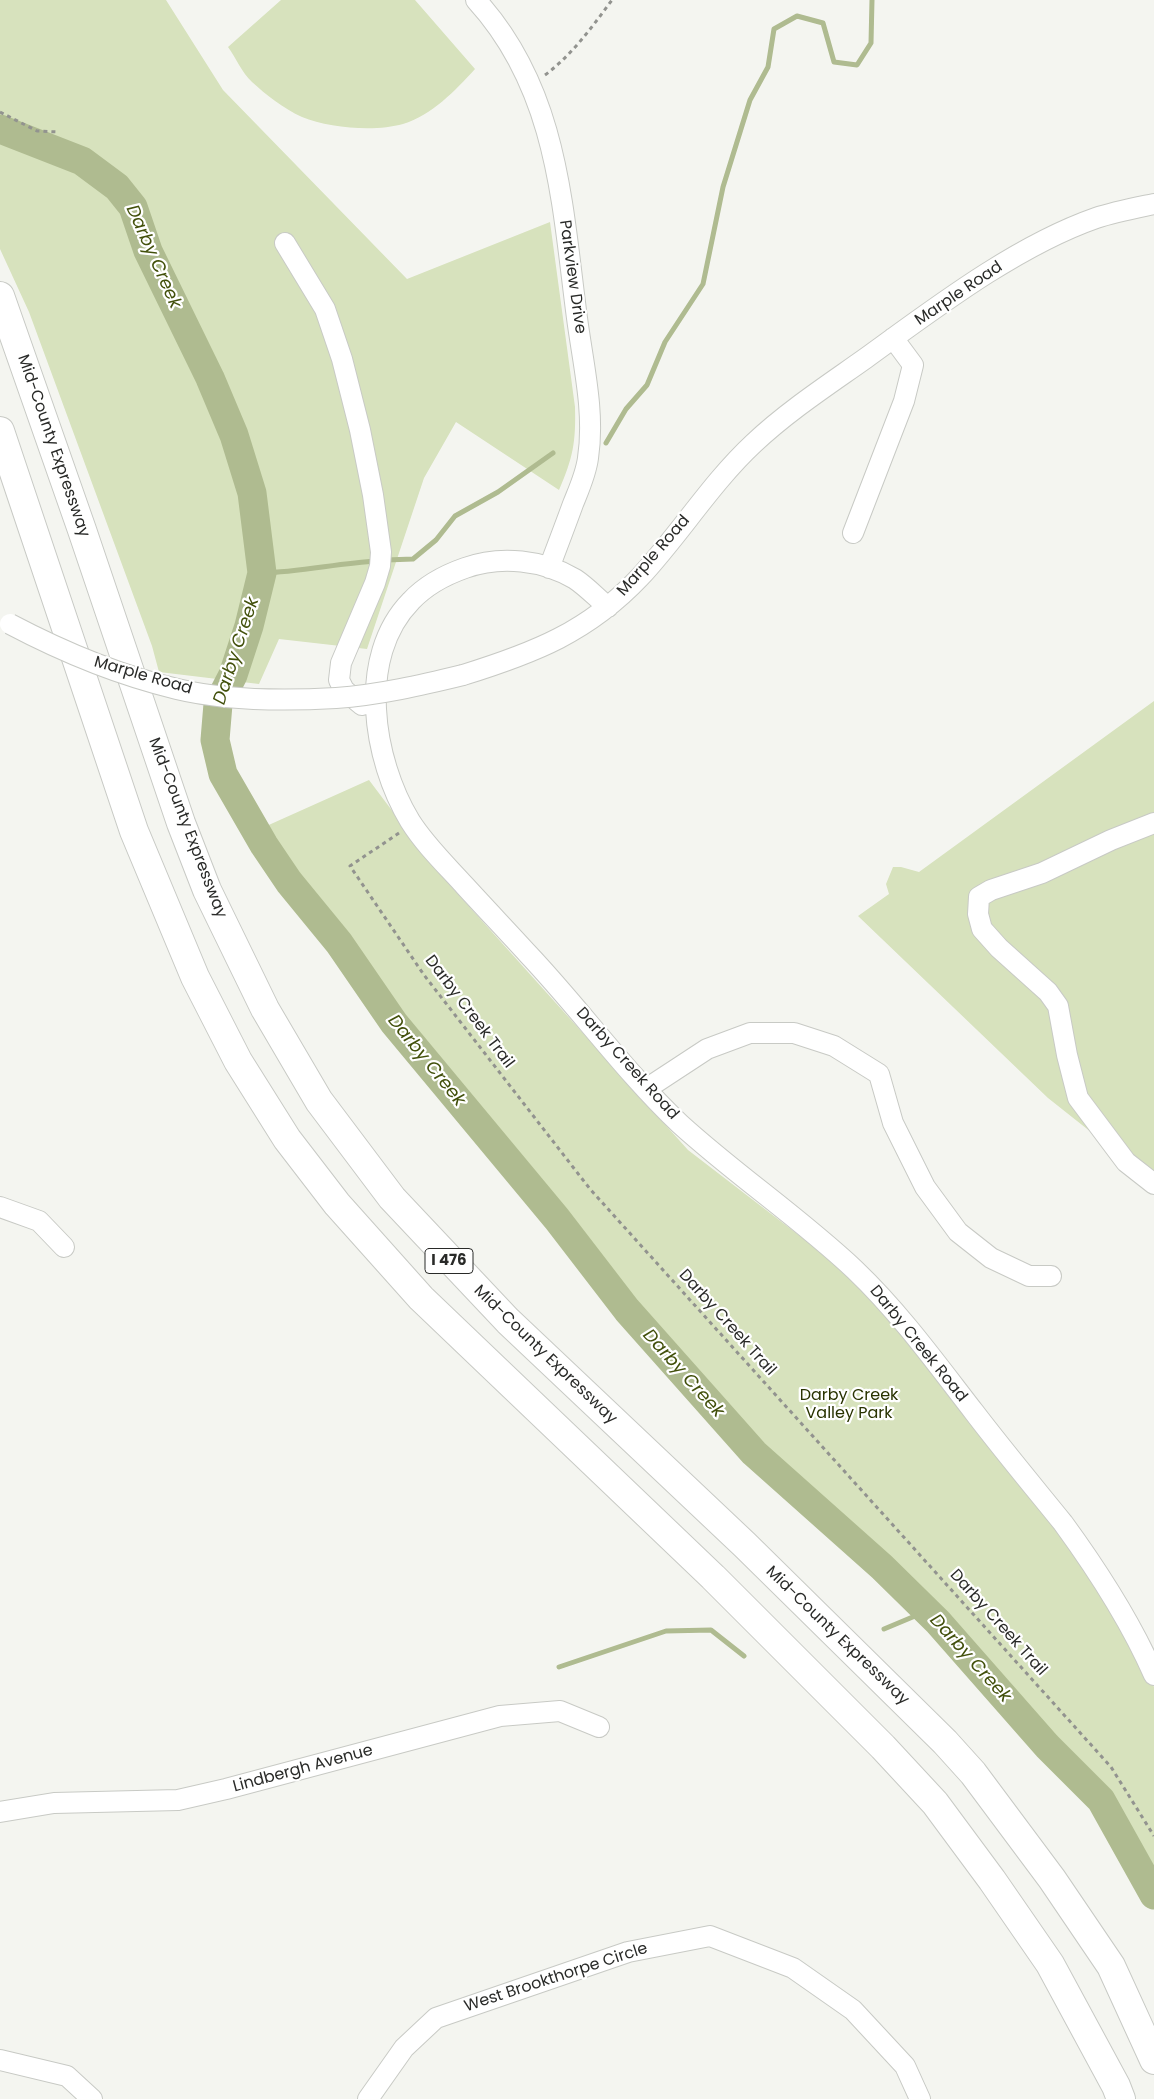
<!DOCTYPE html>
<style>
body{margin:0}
canvas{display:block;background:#f4f5f0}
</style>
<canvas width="1154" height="2099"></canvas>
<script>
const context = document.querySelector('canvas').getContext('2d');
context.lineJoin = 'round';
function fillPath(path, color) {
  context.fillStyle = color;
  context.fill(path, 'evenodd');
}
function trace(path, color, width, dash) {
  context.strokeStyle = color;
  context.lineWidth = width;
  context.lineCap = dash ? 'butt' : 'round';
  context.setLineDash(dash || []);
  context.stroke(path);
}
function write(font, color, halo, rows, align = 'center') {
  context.font = font + ' Poppins,sans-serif';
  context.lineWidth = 4.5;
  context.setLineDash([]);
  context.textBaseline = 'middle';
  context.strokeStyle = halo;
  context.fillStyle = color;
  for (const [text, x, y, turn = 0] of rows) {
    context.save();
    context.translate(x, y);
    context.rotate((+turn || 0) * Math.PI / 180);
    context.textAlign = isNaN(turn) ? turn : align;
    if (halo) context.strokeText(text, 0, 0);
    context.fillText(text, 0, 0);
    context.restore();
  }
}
fillPath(new Path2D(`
 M 0,0 L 166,0 L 223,90 L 407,279 L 550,222 L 575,407 C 576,442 573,458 559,490 L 456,422 L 424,478 L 367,649 L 279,639 L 259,684 L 159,672 L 152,646 L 29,312 L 0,249 Z
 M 281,0 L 415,0 L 475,69 C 455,91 432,115 403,124 C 375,132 329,128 302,117 C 284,109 265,94 252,82 C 242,73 236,58 228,47 Z
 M 1154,701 L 1154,1182 L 1048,1098 L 858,916 L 889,894 L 886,884 L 893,867 L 901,867 L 919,872 Z
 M 369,780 L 439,873 L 688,1150 L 848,1273 L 932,1360 L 1128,1628 L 1154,1687 L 1154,1879 L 1107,1797 L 922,1595 L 797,1484 L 642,1318 L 499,1137 L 379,990 L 262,828 Z`), '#d7e2bd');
trace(new Path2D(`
 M 606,443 L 626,409 L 647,385 L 665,342 L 703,284 L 723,187 L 750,100 L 768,67 L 774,29 L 797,16 L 823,23 L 834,62 L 857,65 L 871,43 L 872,0
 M 386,560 L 413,559 L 436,540 L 455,516 L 498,492 L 553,453
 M 262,573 C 301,572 339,563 377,561
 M 884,1629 L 927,1611
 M 559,1667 L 666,1631 L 711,1630 L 744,1656`), '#afbb90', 5);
trace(new Path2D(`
 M 0,129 L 82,161 L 117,187 L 133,207 L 148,251 L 210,378 L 234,435 L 252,493 L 262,573 L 249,626 L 233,675 L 218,704 L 215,740 L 223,774 L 264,845 L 289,882 L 339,943 L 394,1023 L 557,1219 L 627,1310 L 754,1453 L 882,1567 L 938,1622 L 1047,1746 L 1101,1800 L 1154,1895`), '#afbb90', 29);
const minor = new Path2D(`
 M 476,0 C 558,90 562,204 577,318 C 583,364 595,412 588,458 C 586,474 579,489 573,504 C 565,526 557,547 549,568
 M 285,243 L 325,309 L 342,359 L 360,430 L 373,495 L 381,552 L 380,566 L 375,583 L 341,663 L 339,680 L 344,690 L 362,705
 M 853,533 L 904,401 L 913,365 L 893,338
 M 608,607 C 597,598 587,587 575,579 C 543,560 501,555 465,568 C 445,575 426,585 411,601 C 356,657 373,760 410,821 C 425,845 446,865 465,886 C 486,909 507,931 528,954 C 580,1009 625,1072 680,1124 C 736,1175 800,1218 855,1270 C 900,1313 936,1363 974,1412 C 1003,1450 1033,1486 1063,1523 C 1098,1571 1130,1620 1154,1675
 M 463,675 C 534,653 588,632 640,577 C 680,534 711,483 754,443 C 788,411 828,385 866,358 C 935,308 1016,246 1096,218 C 1114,212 1135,208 1154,204
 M 1154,823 L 1111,840 L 1042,873 L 991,890 L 979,897 L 978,914 L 982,929 L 999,948 L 1048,992 L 1058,1006 L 1067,1055 L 1078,1098 L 1126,1162 L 1154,1184
 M 646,1089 L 707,1049 L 750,1033 L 794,1033 L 834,1046 L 879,1074 L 893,1123 L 925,1187 L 958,1232 L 991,1258 L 1029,1276 L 1051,1276
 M 0,1207 L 39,1221 L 64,1247
 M 0,1812 L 54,1803 L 178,1800 L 226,1789 L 500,1716 L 560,1711 L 599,1727
 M 0,2060 L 67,2076 L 92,2099
 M 368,2099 L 404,2048 L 436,2018 L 628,1952 L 710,1936 L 793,1968 L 853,2010 L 905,2066 L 920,2099`);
const highway = new Path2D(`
 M 0,296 L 82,530 L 181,823 L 207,890 L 265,1009 L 319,1101 L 392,1198 L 508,1321 L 745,1545 L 945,1742 L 973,1773 L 1052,1879 L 1111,1966 L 1154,2060
 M 0,431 L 134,831 L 195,977 L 238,1061 L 287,1139 L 337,1204 L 421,1298 L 713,1577 L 883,1747 L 935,1803 L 992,1880 L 1050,1964 L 1116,2086 L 1121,2099`);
trace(minor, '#c8cac5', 22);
trace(highway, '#c8cac5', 30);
trace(new Path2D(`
 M 545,75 C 572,55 592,27 612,0
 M 0,112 L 37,131 L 59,132
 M 399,833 L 350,866 L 424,975 L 590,1189 L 1111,1767 L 1154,1836`), '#92938f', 3, [4, 4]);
trace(minor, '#fff', 20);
trace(highway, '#fff', 28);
const minorBridge = new Path2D(`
 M 10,624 C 63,652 118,675 177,689 C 227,701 284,701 336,698 C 379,695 422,685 463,675`);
trace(minorBridge, '#c8cac5', 22, []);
trace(minorBridge, '#fff', 20);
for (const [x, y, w] of [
 [449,1261,48]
]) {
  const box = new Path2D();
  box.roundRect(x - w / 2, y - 12.5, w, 25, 4);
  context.fillStyle = '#fff';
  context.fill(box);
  trace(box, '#292a28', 1);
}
write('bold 15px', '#292a28', null, [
 ["I 476",449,1261]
]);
write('16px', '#292a28', '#fff', [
 ["Parkview Drive",572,277,82],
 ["Marple Road",959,294,-34],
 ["Mid-County Expressway",53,446,71],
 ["Marple Road",654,556,-49],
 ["Marple Road",143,676,16],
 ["Mid-County Expressway",187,828,69],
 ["Darby Creek Trail",469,1012,53],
 ["Darby Creek Road",627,1064,48],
 ["Darby Creek Trail",727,1323,48],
 ["Darby Creek Road",918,1344,51],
 ["Mid-County Expressway",545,1355,44],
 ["Darby Creek Trail",998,1623,48],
 ["Mid-County Expressway",837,1636,44],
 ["Lindbergh Avenue",303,1769,-15],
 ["West Brookthorpe Circle",556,1978,-18]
]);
write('16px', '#293300', '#fff', [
 ["Darby Creek",849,1396],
 ["Valley Park",849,1414]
]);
write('italic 18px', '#42500b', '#fff', [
 ["Darby Creek",153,257,66],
 ["Darby Creek",237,651,-72],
 ["Darby Creek",426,1061,51],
 ["Darby Creek",683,1374,48],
 ["Darby Creek",970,1659,48]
]);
</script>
